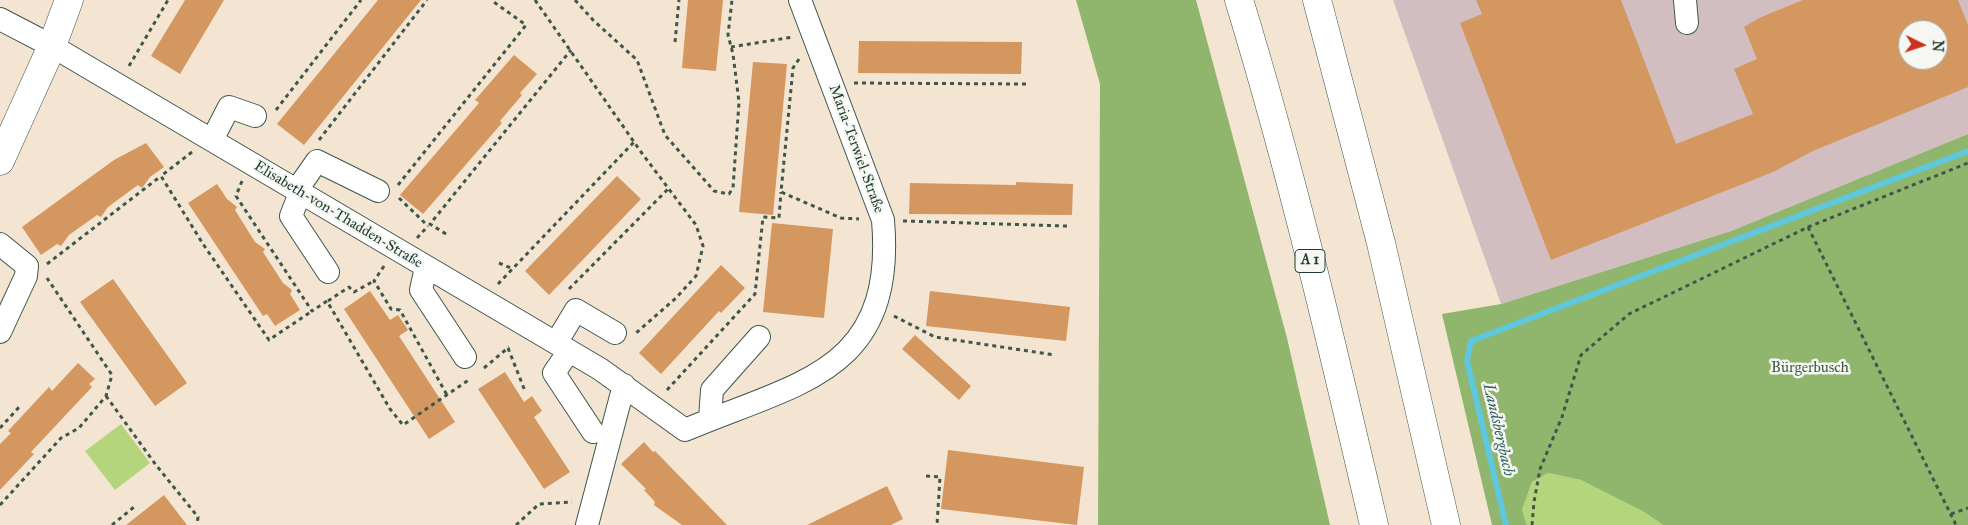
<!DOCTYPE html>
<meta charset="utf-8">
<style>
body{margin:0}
#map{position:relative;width:1968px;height:525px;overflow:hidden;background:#f4e5d2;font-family:"IM FELL Great Primer",serif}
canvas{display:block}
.north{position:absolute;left:1898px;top:20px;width:50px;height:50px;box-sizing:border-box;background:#f6f6f2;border:1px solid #a0aca6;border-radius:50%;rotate:94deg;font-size:14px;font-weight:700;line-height:20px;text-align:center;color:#1f3d34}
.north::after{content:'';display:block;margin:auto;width:18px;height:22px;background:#c8321e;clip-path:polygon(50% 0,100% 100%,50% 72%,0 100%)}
</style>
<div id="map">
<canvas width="1968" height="525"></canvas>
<div class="north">N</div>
</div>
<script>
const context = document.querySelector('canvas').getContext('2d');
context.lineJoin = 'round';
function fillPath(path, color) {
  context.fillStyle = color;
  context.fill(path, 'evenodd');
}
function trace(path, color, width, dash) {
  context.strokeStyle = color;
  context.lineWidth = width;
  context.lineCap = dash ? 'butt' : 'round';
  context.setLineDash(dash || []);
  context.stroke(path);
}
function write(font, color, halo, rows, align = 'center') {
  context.font = font + ' "IM FELL Great Primer",serif';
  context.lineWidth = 5;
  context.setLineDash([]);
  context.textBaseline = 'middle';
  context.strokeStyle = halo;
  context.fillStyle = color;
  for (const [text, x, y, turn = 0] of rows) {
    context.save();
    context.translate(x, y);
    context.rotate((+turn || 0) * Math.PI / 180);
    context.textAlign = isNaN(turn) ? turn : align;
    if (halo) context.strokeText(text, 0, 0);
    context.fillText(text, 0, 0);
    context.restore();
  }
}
fillPath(new Path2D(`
 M 1393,0 L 1968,0 L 1968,134 L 1731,231 L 1501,304 ZM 1908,30 L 1938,30 L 1938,60 L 1908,60 Z`), '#d2bec1');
fillPath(new Path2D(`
 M 121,424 L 150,463 L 115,490 L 85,451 Z
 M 1548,473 L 1581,480 L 1644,512 L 1663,525 L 1527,525 L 1522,510 L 1532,482 Z`), '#b4d57c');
fillPath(new Path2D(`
 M 1076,0 L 1196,0 L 1287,338 L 1330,525 L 1098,525 L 1100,84 Z
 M 1968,134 L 1968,525 L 1663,525 L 1644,512 L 1581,480 L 1548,473 L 1532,482 L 1522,510 L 1527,525 L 1492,525 L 1442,314 L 1501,304 L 1731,231 Z`), '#8fb66c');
trace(new Path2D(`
 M 1506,525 L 1467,361 L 1471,341 L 1968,151`), '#60c8dc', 6);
fillPath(new Path2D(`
 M 185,0 L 224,0 L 180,74 L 151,56 Z
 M 378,0 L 421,0 L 304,145 L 277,124 Z
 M 688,0 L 723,0 L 716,71 L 682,68 Z
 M 1476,0 L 1621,0 L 1676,144 L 1753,114 L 1734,69 L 1757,59 L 1744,27 L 1759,18 L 1803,0 L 1958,0 L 1968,25 L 1968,87 L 1813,151 L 1773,172 L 1551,260 L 1460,23 L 1482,14 ZM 1908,30 L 1938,30 L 1938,60 L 1908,60 Z
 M 859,41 L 1022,42 L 1021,74 L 858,73 Z
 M 514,55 L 537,74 L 520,93 L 522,95 L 500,121 L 502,123 L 423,214 L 400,195 L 479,103 L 475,100 Z
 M 753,62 L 787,64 L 773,215 L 739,212 Z
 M 146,143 L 164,167 L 150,177 L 142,188 L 138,185 L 108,207 L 101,217 L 97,215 L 69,235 L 61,246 L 57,244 L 41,255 L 22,227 L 114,160 Z
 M 617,176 L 641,199 L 549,295 L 525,271 Z
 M 1016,182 L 1073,184 L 1072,215 L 909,214 L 910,183 L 1016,185 Z
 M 217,184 L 227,199 L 237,207 L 235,210 L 255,242 L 265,249 L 263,252 L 283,283 L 292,290 L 290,294 L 300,310 L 275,326 L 267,314 L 263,316 L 188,203 Z
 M 772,223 L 833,229 L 824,318 L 763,312 Z
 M 721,265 L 745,288 L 721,313 L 719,311 L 661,374 L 639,353 Z
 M 113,279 L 187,383 L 155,406 L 80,302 Z
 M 370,291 L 390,320 L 398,315 L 408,330 L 399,336 L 455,422 L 429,439 L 344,309 Z
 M 930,291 L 1070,307 L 1066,341 L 926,326 Z
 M 915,335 L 971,386 L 959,400 L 902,349 Z
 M 78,363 L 95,379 L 89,384 L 92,387 L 31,452 L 34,454 L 0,490 L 0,444 L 11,433 L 8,431 L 49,387 L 52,391 Z
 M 505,372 L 524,402 L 532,396 L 542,411 L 534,417 L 570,472 L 544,489 L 478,389 Z
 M 644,442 L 653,452 L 655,451 L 727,525 L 682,525 L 654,505 L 655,502 L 644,490 L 646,489 L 621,464 Z
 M 948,450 L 1084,467 L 1077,525 L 941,509 Z
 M 887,486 L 903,519 L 891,525 L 807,525 Z
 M 164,495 L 187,525 L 126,525 Z`), '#d3975f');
const minor = new Path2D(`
 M 1685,0 L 1687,23
 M 0,19 L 52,46 L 600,369 L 685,430 C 798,382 896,373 883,220 L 800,0
 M 212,140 L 229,107 L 255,116
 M 296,191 L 317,161 L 378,191
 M 300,193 L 291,216 L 328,272
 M 0,244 L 27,266 L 26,276 L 0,332
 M 426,267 L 421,290 L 465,357
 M 556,343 L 576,310 L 615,333
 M 569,351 L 554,373 L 593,432
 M 710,419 L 712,390 L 759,337
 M 587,525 L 624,385`);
const major = new Path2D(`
 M 0,161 L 52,46 L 69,0`);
const highway = new Path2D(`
 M 1239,0 C 1292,173 1333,349 1374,525
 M 1317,0 L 1381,243 L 1446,525`);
trace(minor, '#3f564c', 24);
trace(major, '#3f564c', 29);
trace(highway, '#3f564c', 29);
trace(new Path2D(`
 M 535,0 L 641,152 L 696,225 L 703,246 L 696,276 L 676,298 L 636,333
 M 575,0 L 593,20 L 637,60 L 665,135 L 714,191 L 729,194 L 733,188 L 739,102 L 733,54 L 728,35 L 732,0
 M 675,42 L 679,0
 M 731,47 L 793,37
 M 799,59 L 793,68 L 781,192 L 841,218 L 859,219
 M 129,66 L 168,0
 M 854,83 L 1026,84
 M 276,110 L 361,0
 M 319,140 L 427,0
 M 192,152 L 161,176 L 203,244 L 269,340 L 312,311
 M 242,181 L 236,196 L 312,311 L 327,301 L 390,409 L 403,425 L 470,379
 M 398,185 L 526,25 L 491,0
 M 399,198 L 428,226
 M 903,221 L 1067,226
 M 1808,227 L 1956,525
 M 446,234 L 430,224 L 571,50
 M 417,238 L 428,226
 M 499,263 L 513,269
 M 47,264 L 161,176
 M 384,266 L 374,281 L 391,309 L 400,310 L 447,395
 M 498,284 L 634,142
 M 569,289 L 669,188
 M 328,301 L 349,287 L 354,292 L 374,281
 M 894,316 L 935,337 L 1055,355
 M 508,348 L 525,391
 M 484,368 L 509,347
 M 667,390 L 755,294 L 763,217 L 779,218 L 781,192
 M 106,396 L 156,465 L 198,517 L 197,525
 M 0,428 L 21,405
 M 926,476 L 940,477 L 937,525
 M 0,505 L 61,438 L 79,428 L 106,396 L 112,375 L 47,278
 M 1951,514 L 1968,508
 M 112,525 L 134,507
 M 516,525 L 539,504 L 572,502
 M 1532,525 L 1534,502 L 1540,469 L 1562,417 L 1581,355 L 1629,314 L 1808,227 L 1968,163`), '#3f564c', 3, [4, 4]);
trace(minor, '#fff', 22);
trace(major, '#fff', 28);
trace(highway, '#fff', 28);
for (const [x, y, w] of [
 [1310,261,30]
]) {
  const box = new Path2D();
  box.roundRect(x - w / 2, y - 11.5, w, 23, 4);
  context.fillStyle = '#f6f6f2';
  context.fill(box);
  trace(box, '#1f3d34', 1);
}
write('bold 14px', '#1f3d34', null, [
 ["A 1",1310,261]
]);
write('15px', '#1f3d34', '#f6f6f2', [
 ["Maria-Terwiel-Straße",856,149,70],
 ["Elisabeth-von-Thadden-Straße",338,215,31]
]);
write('15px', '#3d5b42', '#f6f6f2', [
 ["Bürgerbusch",1810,368]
]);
write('italic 16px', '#2f605e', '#f6f6f2', [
 ["Landsbergbach",1498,430,77]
]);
</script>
